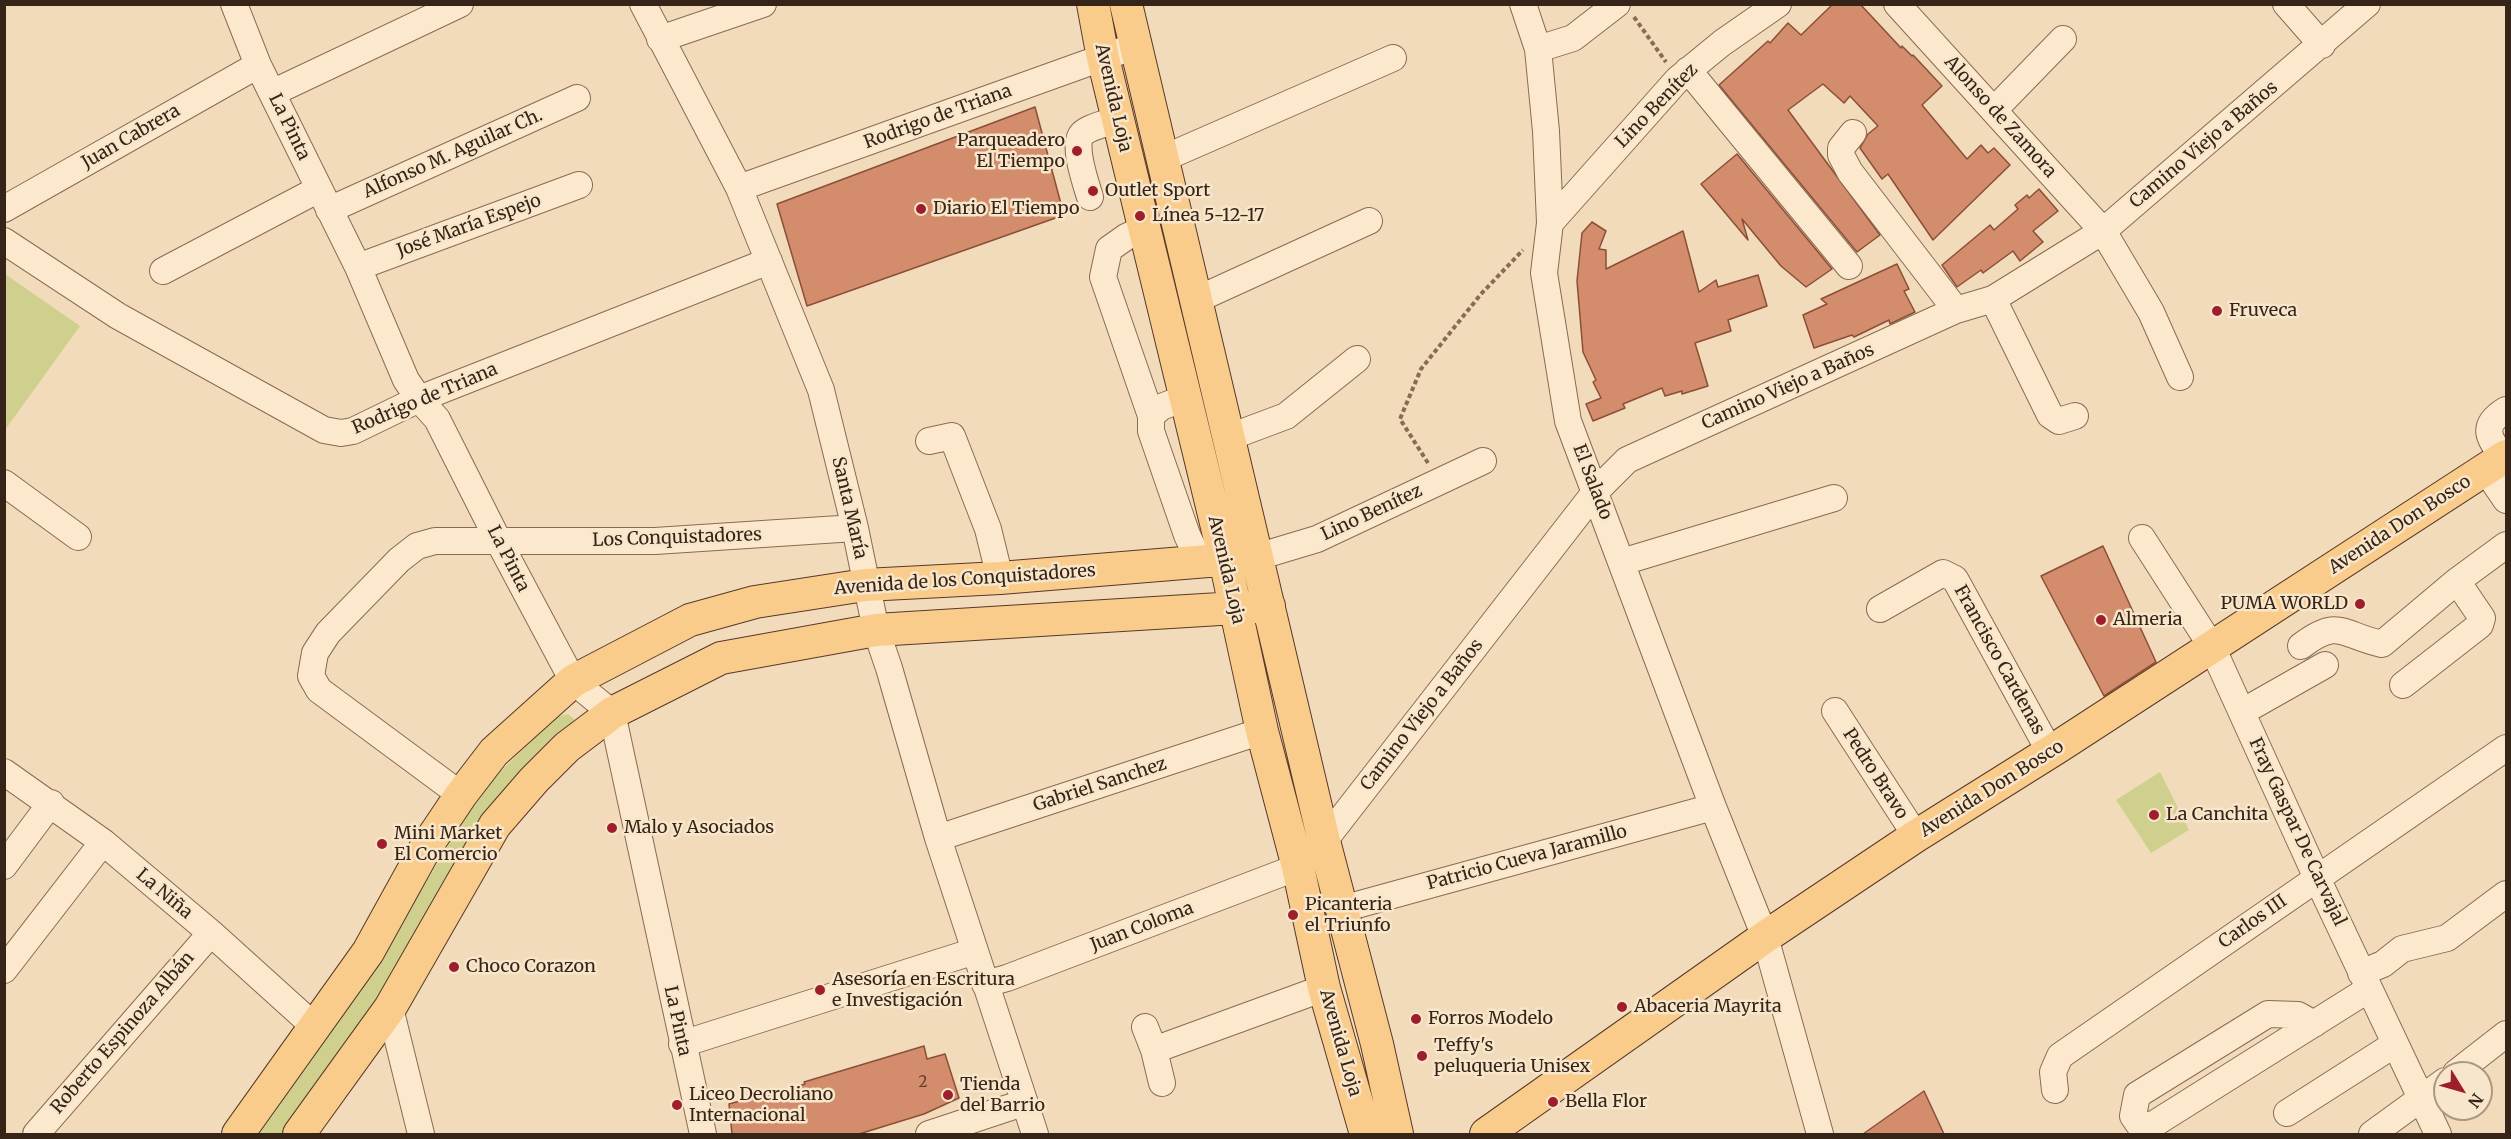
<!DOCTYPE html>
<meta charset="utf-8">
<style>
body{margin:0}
#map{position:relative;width:2511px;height:1139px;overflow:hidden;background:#f2dbba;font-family:Merriweather,serif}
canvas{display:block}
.frame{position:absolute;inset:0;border:6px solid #372419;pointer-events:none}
.north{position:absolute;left:2433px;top:1061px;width:60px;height:60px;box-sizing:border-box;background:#f8e6ca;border:2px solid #ab9883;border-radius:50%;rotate:127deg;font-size:16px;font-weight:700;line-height:24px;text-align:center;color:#372419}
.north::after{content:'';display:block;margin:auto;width:21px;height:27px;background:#9e1e2c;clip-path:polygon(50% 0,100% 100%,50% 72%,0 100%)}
</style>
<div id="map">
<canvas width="2511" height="1139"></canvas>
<div class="frame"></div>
<div class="north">N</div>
</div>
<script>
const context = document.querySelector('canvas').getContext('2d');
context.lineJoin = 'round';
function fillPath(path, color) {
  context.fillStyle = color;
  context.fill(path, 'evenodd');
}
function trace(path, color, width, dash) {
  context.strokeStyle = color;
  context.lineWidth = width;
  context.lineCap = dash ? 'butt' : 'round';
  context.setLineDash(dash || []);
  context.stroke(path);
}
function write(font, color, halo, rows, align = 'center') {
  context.font = font + ' Merriweather,serif';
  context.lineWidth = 5;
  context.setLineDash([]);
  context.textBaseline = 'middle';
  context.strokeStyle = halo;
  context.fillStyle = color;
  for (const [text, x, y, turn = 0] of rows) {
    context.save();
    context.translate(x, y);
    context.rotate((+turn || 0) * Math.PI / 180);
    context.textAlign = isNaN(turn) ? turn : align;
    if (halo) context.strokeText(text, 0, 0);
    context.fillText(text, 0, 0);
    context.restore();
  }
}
fillPath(new Path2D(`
 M 5,274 L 80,326 L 5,430 Z
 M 568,714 L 575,720 L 569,730 L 281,1134 L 257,1134 L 363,988 L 462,822 L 496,776 L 556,717 Z
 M 2160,772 L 2189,830 L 2151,853 L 2116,800 Z`), '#cfd08d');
const building = new Path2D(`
 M 1833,4 L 1860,4 L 1901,48 L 1902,46 L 1912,56 L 1913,55 L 1942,86 L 1922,105 L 1967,159 L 1981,145 L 1988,153 L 1994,148 L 2010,165 L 1933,240 L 1888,174 L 1882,179 L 1860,148 L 1868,134 L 1878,126 L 1850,96 L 1844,103 L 1823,84 L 1788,110 L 1880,235 L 1857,252 L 1719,85 L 1768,41 L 1770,43 L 1788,23 L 1801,35 Z
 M 1035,107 L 1064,215 L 807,306 L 777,204 Z
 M 1737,154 L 1832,269 L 1806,287 L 1781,266 L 1742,219 L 1748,240 L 1701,184 Z
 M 2039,189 L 2058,211 L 2033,231 L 2043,242 L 2020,261 L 2013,251 L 1983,273 L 1981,270 L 1957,287 L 1942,265 L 1990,225 L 1994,230 L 2018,209 L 2015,205 L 2027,195 L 2029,198 Z
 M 1592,222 L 1606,231 L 1599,249 L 1606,250 L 1606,269 L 1683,231 L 1699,292 L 1716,280 L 1718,287 L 1758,275 L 1767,306 L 1728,320 L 1731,331 L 1695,343 L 1708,386 L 1682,394 L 1682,391 L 1665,396 L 1662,388 L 1623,404 L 1625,408 L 1593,421 L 1586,404 L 1601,398 L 1593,382 L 1596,380 L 1583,352 L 1577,281 L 1582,233 Z
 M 1897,264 L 1909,289 L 1904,291 L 1915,312 L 1890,324 L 1889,320 L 1854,337 L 1852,335 L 1814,348 L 1803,315 L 1827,304 L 1821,299 Z
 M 2103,546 L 2156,662 L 2104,696 L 2041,576 Z
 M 924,1046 L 927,1059 L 945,1054 L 959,1098 L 924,1114 L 859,1134 L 732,1134 L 729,1104 L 765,1094 L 766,1097 L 805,1084 L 804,1082 Z
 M 1924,1091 L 1944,1134 L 1863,1134 Z`);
fillPath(building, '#d38c6c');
trace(building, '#8b4f37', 1.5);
const minor = new Path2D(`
 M 234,4 L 258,65 L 358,267 L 406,380 L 419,399 L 437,419 L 499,542 L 573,681 L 612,713 L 703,1134
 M 643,4 L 739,188 L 821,390 L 855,528 L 876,630 L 889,668 L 938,838 L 1035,1134
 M 1523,4 L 1538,49 L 1546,131 L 1550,223 L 1544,273 L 1568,421 L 1713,807 L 1765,937 L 1820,1134
 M 1897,4 L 2103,231 L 2151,312 L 2180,377
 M 2286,4 L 2322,45
 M 660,39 L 763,4
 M 1538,49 L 1573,38 L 1617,4
 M 1688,70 L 1849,266
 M 272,93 L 460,4
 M 1994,110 L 2063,39
 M 1853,133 L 1841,148 L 1841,155 L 1850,172 L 1956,310
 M 1162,159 L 1393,58
 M 739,188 L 1135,46
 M 1090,197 C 1086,184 1072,144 1082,134 C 1090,126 1107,124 1117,119
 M 4,209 L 258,65
 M 329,210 L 577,98
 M 1550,223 L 1678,79 L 1722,43 L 1778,4
 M 1143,229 L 1126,237 L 1109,249 L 1103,277 L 1151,416
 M 4,241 L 118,316 L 324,430 L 341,433 L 353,431 L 419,399 L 769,261
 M 358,267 L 579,185
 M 163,271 L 319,189
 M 1993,299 L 2050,415 L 2059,421 L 2075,416
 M 1196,300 L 1369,221
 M 1185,398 L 1161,407 L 1151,416 L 1151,431 L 1187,535 L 1200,562
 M 1230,437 L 1286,416 L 1357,359
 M 929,441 L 952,436 L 988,529 L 1000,578
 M 2504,457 C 2487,438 2481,425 2506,410
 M 2485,469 L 2506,500
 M 4,483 L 78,537
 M 2142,538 L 2212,647 L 2317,878 L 2438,1134
 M 1257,557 L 1317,539 L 1483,461
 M 1622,562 L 1834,498
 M 1880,609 L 1943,573 L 1955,579 L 2050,752
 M 2301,646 C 2339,617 2341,635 2382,644 L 2457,581
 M 2403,685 L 2480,625 L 2482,618 L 2457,581 L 2506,545
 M 1835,711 L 1916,836
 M 2242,712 L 2325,665
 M 4,772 L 103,842 L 211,933 L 315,1027
 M 461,795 L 319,690 L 311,676 L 315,653 L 328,633 L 399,560 L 417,546 L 435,541 L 655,541 L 855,528
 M 938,838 L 1262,731
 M 4,866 L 51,803
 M 1342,909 L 1713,807
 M 4,970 L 103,842
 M 2361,973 L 2383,964 L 2402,949 L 2447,938 L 2506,894
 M 985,984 L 1007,978 L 1298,867 L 1324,841 L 1596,491 L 1627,460 L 1956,310 L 1993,299 L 2103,231 L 2367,4
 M 390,1008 L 421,1134
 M 2314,1024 L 2298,1015 L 2268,1014 L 2137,1095 L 2133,1116 L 2140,1126 L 2154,1124 L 2369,989
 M 1145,1027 L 1154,1050
 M 682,1044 L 975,951
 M 2456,1073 L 2506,1034
 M 1162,1083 L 1154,1050 L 1324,988
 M 2055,1090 L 2053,1072 L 2060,1056 L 2506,748
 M 2287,1113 L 2395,1044
 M 36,1134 L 211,933
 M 929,1134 L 1023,1103
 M 2372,1134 L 2445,1081`);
const major = new Path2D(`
 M 1093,4 L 1103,58 L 1225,560 L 1262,731 L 1298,867 L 1324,988 L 1366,1134
 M 1126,4 L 1324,841 L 1377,1044 L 1397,1134
 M 238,1134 L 368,952 L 426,847 L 461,795 L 494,752 L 573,681 L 690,620 L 755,602 L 865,585 L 1000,578 L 1257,557
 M 299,1134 L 390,1008 L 495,825 L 534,780 L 567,747 L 612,713 L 721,658 L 876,630 L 1269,606
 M 1486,1134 L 1765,937 L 1916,836 L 2058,747 L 2506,456`);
trace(minor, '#896a53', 28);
trace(major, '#563928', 34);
trace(new Path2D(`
 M 1634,17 L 1666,62
 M 1428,463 L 1400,419 L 1421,369 L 1481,294 L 1523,250`), '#896a53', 4, [4.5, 3]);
trace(minor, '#fce9cd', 26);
trace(major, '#facc8c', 32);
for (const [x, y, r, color] of [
 [1077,151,6,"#9e1e2c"],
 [1093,191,6,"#9e1e2c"],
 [921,209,6,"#9e1e2c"],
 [1140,216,6,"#9e1e2c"],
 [2217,311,6,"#9e1e2c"],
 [2360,604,6,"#9e1e2c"],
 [2101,620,6,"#9e1e2c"],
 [2154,815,6,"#9e1e2c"],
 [612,828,6,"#9e1e2c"],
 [382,844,6,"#9e1e2c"],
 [1293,915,6,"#9e1e2c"],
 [454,967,6,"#9e1e2c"],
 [820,990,6,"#9e1e2c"],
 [1622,1007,6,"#9e1e2c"],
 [1416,1019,6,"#9e1e2c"],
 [1422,1056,6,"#9e1e2c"],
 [948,1095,6,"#9e1e2c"],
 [1553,1102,6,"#9e1e2c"],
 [677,1105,6,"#9e1e2c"]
]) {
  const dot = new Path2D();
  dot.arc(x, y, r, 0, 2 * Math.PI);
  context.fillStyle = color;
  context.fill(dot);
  trace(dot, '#f8e6ca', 2);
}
write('15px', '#5e3e2e', null, [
 ["2",923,1083]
]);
write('18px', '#372419', '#f8e6ca', [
 ["Avenida Loja",1113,98,77],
 ["Lino Benítez",1657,106,-46],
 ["Rodrigo de Triana",938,117,-20],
 ["Alonso de Zamora",2000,117,48],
 ["La Pinta",289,127,64],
 ["Juan Cabrera",131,137,-30],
 ["Camino Viejo a Baños",2204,145,-40],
 ["Alfonso M. Aguilar Ch.",453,154,-24],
 ["José María Espejo",469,226,-20],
 ["Camino Viejo a Baños",1788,387,-24],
 ["Rodrigo de Triana",425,399,-23],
 ["El Salado",1592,482,69],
 ["Santa María",849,508,77],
 ["Lino Benítez",1372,513,-25],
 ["Avenida Don Bosco",2400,525,-33],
 ["Los Conquistadores",677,538,-2],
 ["La Pinta",508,559,63],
 ["Avenida Loja",1226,570,77],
 ["Avenida de los Conquistadores",965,580,-4],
 ["Francisco Cardenas",1999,660,61],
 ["Camino Viejo a Baños",1422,715,-52],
 ["Pedro Bravo",1875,774,57],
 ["Gabriel Sanchez",1100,785,-18],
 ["Avenida Don Bosco",1992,789,-32],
 ["Fray Gaspar De Carvajal",2297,832,65],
 ["Patricio Cueva Jaramillo",1527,858,-15],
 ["La Niña",164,894,40],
 ["Carlos III",2253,922,-35],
 ["Juan Coloma",1142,927,-21],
 ["La Pinta",677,1021,78],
 ["Roberto Espinoza Albán",123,1033,-49],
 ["Avenida Loja",1340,1043,74]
]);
write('18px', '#372419', '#f8e6ca', [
 ["Parqueadero",1065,141,"right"],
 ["El Tiempo",1065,162,"right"],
 ["Outlet Sport",1105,191],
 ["Diario El Tiempo",933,209],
 ["Línea 5-12-17",1152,216],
 ["Fruveca",2229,311],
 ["PUMA WORLD",2348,604,"right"],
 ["Almeria",2113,620],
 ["La Canchita",2166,815],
 ["Malo y Asociados",624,828],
 ["Mini Market",394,834],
 ["El Comercio",394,855],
 ["Picanteria",1305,905],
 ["el Triunfo",1305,926],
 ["Choco Corazon",466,967],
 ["Asesoría en Escritura",832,980],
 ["e Investigación",832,1001],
 ["Abaceria Mayrita",1634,1007],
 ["Forros Modelo",1428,1019],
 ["Teffy's",1434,1046],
 ["peluqueria Unisex",1434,1067],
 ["Tienda",960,1085],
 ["del Barrio",960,1106],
 ["Liceo Decroliano",689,1095],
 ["Internacional",689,1116],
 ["Bella Flor",1565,1102]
], 'left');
</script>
